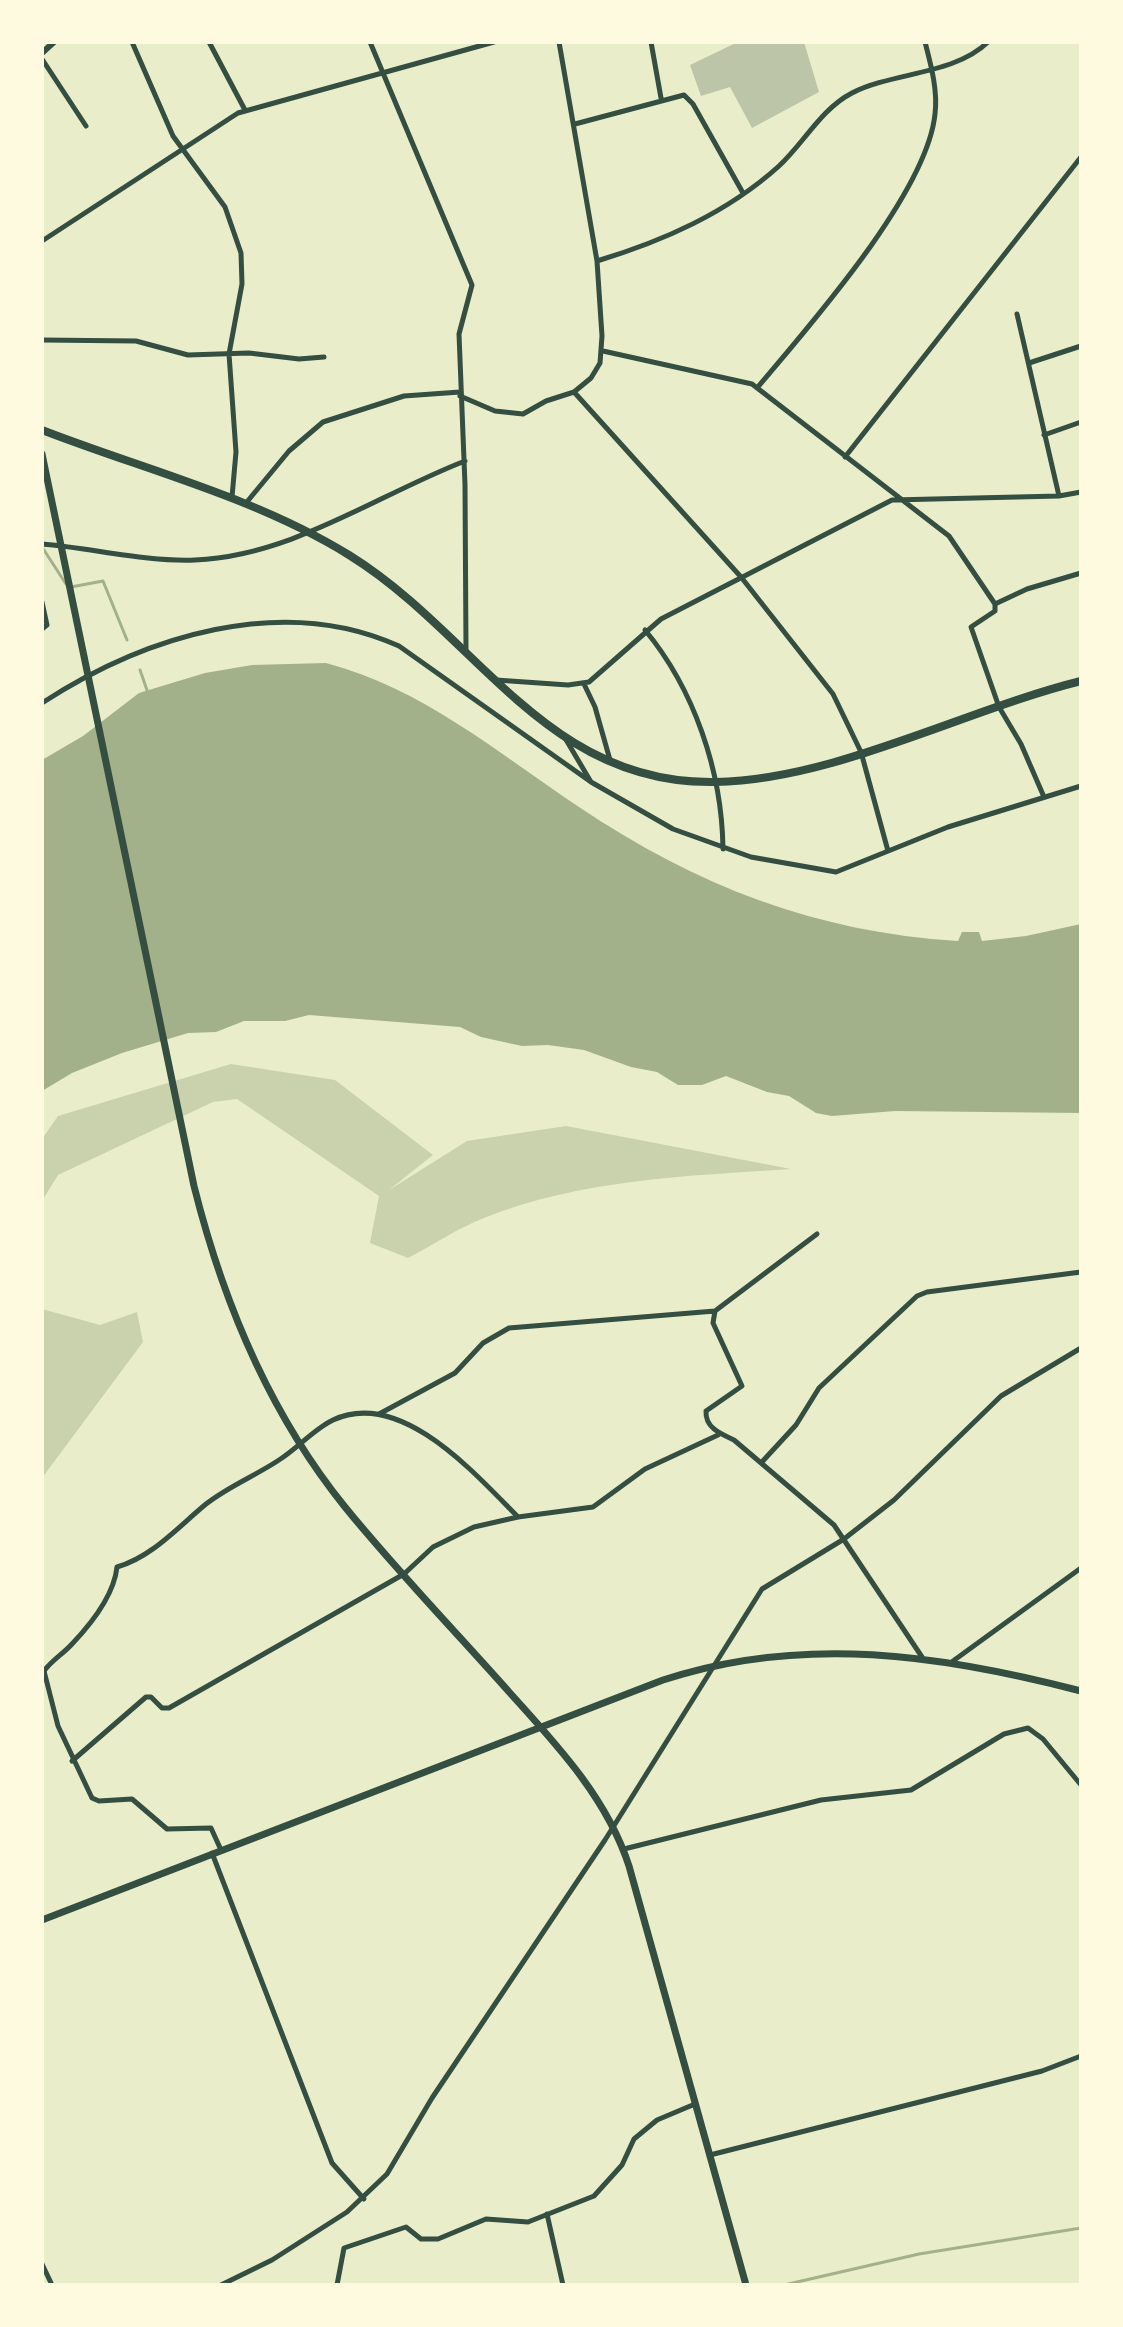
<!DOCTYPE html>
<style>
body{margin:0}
#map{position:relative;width:1123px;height:2327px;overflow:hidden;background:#e9edc9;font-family:"Titillium Web",sans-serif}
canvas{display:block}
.frame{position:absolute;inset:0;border:44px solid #fefae0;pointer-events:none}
</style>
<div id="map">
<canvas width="1123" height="2327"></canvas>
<div class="frame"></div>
</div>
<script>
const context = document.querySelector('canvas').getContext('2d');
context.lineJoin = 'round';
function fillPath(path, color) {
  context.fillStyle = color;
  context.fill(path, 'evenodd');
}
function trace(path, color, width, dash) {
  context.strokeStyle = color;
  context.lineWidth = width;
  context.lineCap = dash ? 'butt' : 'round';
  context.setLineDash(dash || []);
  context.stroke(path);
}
fillPath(new Path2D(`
 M 231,1064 L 335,1080 L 433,1155 L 389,1190 L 467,1141 L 566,1126 L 791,1169 C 688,1176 581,1179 484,1218 C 458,1228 433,1245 408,1258 L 370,1243 L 379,1196 L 237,1099 L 213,1102 L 58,1175 L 42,1201 L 42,1139 L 58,1116 Z
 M 42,1309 L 100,1325 L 137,1312 L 143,1342 L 42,1478 Z`), '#cad2ad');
fillPath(new Path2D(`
 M 326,663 C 422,688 498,753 579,807 C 697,886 815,932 958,941 L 962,932 L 979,932 L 982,941 L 1026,936 L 1081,924 L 1081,1113 L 895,1111 L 832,1116 L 816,1113 L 789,1096 L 767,1092 L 726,1076 L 702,1085 L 678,1085 L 657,1072 L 631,1067 L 584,1050 L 548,1045 L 522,1046 L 481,1037 L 460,1027 L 309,1015 L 285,1021 L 244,1021 L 216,1032 L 188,1033 L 122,1053 L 72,1073 L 42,1091 L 42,760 L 83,736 L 139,693 L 205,673 L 252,665 Z`), '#a3b18a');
trace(new Path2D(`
 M 42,547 L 66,584
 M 71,587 L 103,581 L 127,640
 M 140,670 L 148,693
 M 784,2285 L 919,2254 L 1081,2228`), '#a3b18a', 3);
fillPath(new Path2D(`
 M 738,42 L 804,42 L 819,92 L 752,128 L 730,87 L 701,96 L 690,65 Z`), '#bcc5a7');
trace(new Path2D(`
 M 132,42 L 173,136 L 225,207 L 241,253 L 242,284 L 229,354 L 236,452 L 232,497
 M 209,42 L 245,110
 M 370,42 L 472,285 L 459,334 L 465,485 L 466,650
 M 651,42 L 661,98
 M 42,59 L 86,126
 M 575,124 L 684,95 L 693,104 L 743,193
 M 42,241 L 238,113 L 494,42
 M 597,261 C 663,241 727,213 779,166 C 804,143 821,109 852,93 C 893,72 954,75 988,42
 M 1017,314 L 1059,496
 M 42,340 L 136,341 L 188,355 L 249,353 L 299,359 L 324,357
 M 603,351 L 752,384 L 949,536 L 995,604 L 995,611 L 971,627 L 999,707 L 1021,744 L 1044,797
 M 1029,363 L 1081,346
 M 757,388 C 810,325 927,193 935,114 C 938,91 931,65 925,42
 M 574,392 L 741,577 L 833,694 L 861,752 L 888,851
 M 460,396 L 495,411 L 523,414 L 546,401 L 574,392 L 591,378 L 600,363 L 602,336 L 597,261 L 559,42
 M 1044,435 L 1081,422
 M 845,457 L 1081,157
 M 246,503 L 289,451 L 323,422 L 404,396 L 460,392
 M 42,544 C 92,548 145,562 195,560 C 292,556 377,495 465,461
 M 42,602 L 47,625 L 42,629
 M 995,604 L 1027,589 L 1081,573
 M 645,630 C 694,689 722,771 723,849
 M 496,680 L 568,685 L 589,682 L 661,619 L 892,500 L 1059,496 L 1081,492
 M 584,684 L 595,707 L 610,760
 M 42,703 C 145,636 282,593 399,646 L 591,782
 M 565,738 L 591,782 L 673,829 L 751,857 L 836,872 L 948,827 L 1081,786
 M 817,1234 L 715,1311 L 713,1323 L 742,1386 L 706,1411 C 705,1428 721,1434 734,1440 L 834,1525 L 922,1657
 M 379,1414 L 455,1373 L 483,1343 L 509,1328 L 715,1311
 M 761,1463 L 796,1425 L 819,1388 L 917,1296 L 927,1292 L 1081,1272
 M 953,1661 L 1081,1568
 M 72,1761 L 146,1697 L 151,1697 L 162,1708 L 169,1708 L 404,1574 L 433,1547 L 474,1527 L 518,1517 L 593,1507 L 645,1469 L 718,1435
 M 624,1849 L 821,1800 L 911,1790 L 1004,1734 L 1028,1728 L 1043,1739 L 1081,1785
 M 221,1850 L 211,1828 L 167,1829 L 132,1799 L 99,1801 L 92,1798 L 58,1726 L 44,1671 C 52,1660 63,1654 72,1644 C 91,1624 114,1595 117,1567 C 152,1557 178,1527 206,1504 C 229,1486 255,1476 279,1460 C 298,1448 314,1429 333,1420 C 401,1388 476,1475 518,1517
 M 212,1853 L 332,2163 L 364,2199
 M 710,2155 L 1042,2071 L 1081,2056
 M 547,2214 L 563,2285
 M 42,2264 L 52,2285
 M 221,2285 L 272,2260 L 347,2212 L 387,2174 L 432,2098 L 605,1840 L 762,1589 L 844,1539 L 894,1500 L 1001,1396 L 1081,1348
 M 337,2285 L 344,2248 L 406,2227 L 421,2239 L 438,2239 L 486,2219 L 528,2222 L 594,2196 L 622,2165 L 634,2139 L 657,2120 L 695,2104`), '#344e41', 5);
trace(new Path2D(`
 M 42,53 L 54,42`), '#344e41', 6);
trace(new Path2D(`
 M 42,454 L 194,1186 C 223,1302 269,1413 345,1507 C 397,1571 455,1631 510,1693 C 557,1745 607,1798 629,1866 L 746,2285
 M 42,1920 L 663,1680 C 803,1634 942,1655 1081,1691`), '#344e41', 7);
trace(new Path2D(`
 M 42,430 C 145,470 255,497 349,555 C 477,634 545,785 715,782 C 835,780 964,710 1081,681`), '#344e41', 8);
</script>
